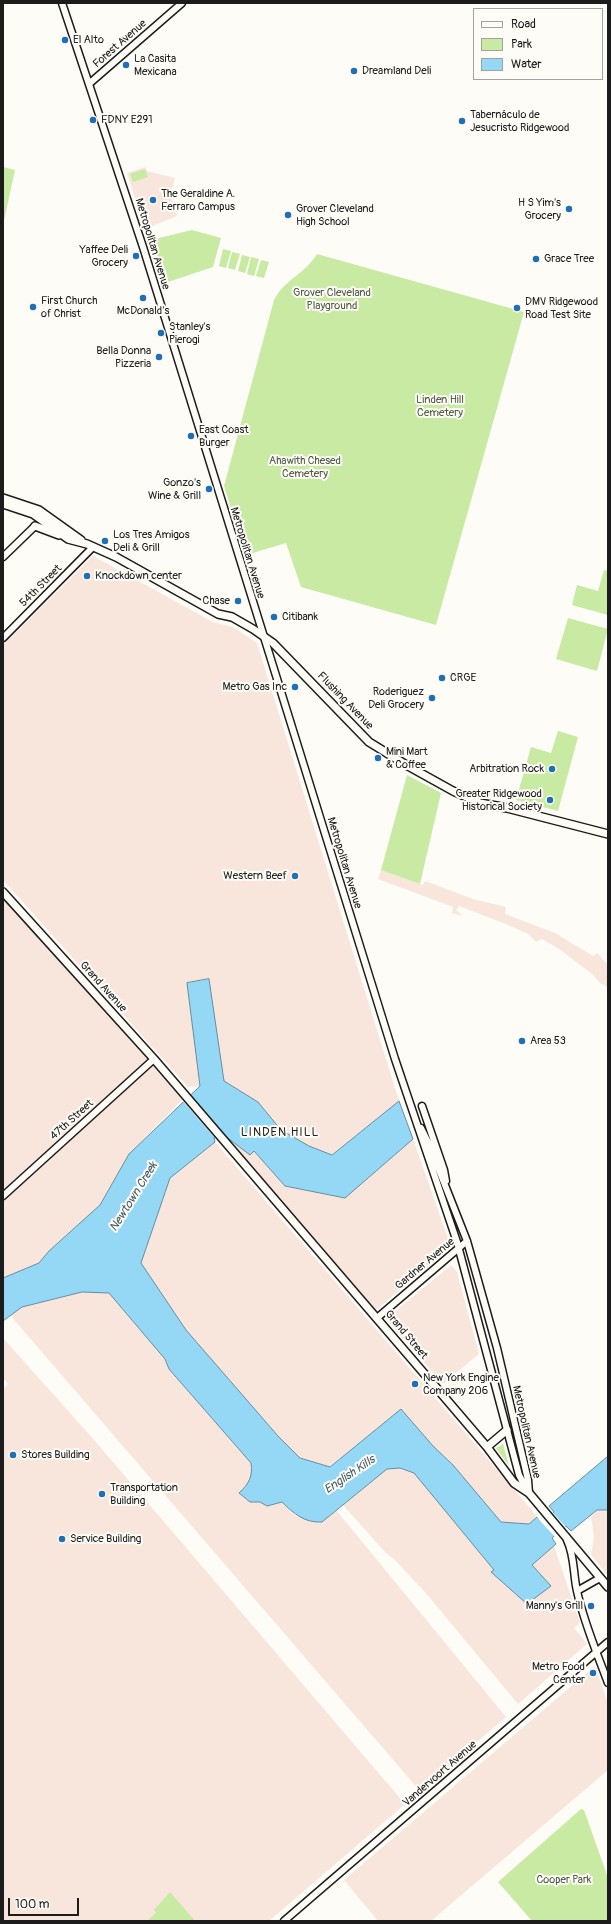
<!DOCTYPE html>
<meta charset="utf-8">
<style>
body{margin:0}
#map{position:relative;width:611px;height:1924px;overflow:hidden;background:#fdfcf7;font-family:Pangolin,sans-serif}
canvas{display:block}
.frame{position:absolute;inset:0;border:4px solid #1c1c1c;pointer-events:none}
.legend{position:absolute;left:473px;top:8px;width:130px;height:72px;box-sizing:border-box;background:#fdfcf7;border:1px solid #a3a29f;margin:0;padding:5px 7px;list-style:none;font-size:12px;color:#1c1c1c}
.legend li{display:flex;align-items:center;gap:8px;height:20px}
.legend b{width:20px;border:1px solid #a3a29f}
.scale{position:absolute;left:8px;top:1898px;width:71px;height:18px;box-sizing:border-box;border:2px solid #1c1c1c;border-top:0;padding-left:5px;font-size:12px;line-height:14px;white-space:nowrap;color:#1c1c1c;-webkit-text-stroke:3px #fdfcf7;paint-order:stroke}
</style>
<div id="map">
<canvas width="611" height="1924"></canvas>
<div class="frame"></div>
<ul class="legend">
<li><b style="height:5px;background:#fdfcf7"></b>Road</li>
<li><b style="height:11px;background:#c8eaa3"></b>Park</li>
<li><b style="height:11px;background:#95d8f6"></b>Water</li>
</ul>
<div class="scale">100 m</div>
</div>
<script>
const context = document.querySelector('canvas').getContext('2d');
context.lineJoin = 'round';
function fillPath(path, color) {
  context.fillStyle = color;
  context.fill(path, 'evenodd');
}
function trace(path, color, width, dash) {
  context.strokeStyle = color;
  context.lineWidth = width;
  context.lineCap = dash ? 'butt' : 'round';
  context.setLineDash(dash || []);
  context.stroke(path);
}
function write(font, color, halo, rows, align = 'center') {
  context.font = font + ' Pangolin,sans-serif';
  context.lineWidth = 4;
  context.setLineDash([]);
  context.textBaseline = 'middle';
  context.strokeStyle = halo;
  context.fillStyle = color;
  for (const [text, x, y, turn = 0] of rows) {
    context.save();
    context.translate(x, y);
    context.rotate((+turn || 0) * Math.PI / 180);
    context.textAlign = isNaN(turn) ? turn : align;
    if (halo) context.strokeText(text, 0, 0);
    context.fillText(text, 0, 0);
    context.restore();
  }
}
fillPath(new Path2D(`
 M 145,167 L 147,171 L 175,178 L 170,195 L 177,216 L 145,229 L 127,173 Z
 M 93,556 L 213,622 L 233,627 L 257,643 L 399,1101 L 331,1155 L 309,1146 L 281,1130 L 258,1102 L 224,1081 L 209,979 L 187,984 L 200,1086 L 188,1087 L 3,880 L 3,645 Z
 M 381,870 L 423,885 L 425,881 L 473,899 L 506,907 L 505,914 L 555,933 L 593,956 L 597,953 L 608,965 L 608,989 L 604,984 L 602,985 L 592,974 L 559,949 L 542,939 L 536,942 L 528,934 L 506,924 L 459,906 L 456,910 L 463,916 L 452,913 L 453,907 L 378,879 Z
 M 3,892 L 185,1097 L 129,1154 L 100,1205 L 49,1251 L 39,1263 L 3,1278 Z
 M 221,1131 L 254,1151 L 285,1186 L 345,1198 L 413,1139 L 451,1247 L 376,1310 Z
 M 215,1142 L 530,1508 L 537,1517 L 529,1524 L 501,1522 L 453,1465 L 433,1446 L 401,1409 L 329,1467 L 300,1458 L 278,1436 L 186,1330 L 141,1263 L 170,1178 Z
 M 451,1265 L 457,1272 L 479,1354 L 443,1384 L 386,1319 Z
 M 82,1292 L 109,1293 L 165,1359 L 169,1369 L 251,1463 L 252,1472 L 248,1485 L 239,1493 L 250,1502 L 260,1502 L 267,1506 L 282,1502 L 295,1515 L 322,1522 L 336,1510 L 506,1717 L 420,1791 L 10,1315 L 22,1307 Z
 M 3,1338 L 95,1441 L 405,1804 L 269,1921 L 3,1921 L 3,1389 L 8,1384 L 3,1378 Z
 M 400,1468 L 414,1473 L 495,1570 L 492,1572 L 531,1565 L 554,1546 L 580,1623 L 574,1628 L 587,1644 L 518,1704 L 425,1592 L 394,1559 L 385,1552 L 343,1505 L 387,1469 Z
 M 597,1510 L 608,1511 L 608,1576 L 591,1555 L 594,1537 L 591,1516 Z
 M 595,1666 L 608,1703 L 608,1770 L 431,1921 L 378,1921 L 344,1880 Z`), '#f8e6dd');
fillPath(new Path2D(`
 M 3,167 L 15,170 L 3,225 Z
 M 145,169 L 148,177 L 133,182 L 130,174 Z
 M 192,230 L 221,238 L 213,267 L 162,284 L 149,242 L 155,239 Z
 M 223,249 L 231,251 L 226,268 L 219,266 Z
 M 232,252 L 240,254 L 235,270 L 228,268 Z
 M 317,254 L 524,312 L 436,625 L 301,587 L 286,543 L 246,555 L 224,486 L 274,300 C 284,280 306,273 317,254 Z
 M 242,255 L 250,257 L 245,273 L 238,271 Z
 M 251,257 L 259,259 L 254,276 L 247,274 Z
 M 261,260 L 269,262 L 264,278 L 256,276 Z
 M 604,570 L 608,571 L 608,615 L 572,605 L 577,585 L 598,591 Z
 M 568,618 L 608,629 L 597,671 L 556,659 Z
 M 558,731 L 578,737 L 558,811 L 516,800 L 531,747 L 551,753 Z
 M 407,775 L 441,793 L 420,884 L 381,870 Z
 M 503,1444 L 509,1466 L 496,1448 Z
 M 581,1809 L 584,1810 L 608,1878 L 608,1921 L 532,1921 L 498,1882 Z
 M 170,1892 L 195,1921 L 147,1921 L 156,1913 L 154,1910 Z`), '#c8eaa3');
const water = new Path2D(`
 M 209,979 L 224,1081 L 258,1102 L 281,1130 L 309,1146 L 332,1155 L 399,1101 L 413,1139 L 345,1198 L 285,1186 L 254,1151 L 250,1155 L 220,1132 L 214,1137 L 215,1142 L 170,1178 L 141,1263 L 186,1330 L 278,1436 L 300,1458 L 330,1467 L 401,1409 L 433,1446 L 453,1465 L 501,1522 L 529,1524 L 537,1517 L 542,1522 L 554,1512 L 549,1506 L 608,1456 L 608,1510 L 597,1510 L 571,1531 L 566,1526 L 552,1538 L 556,1544 L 532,1565 L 551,1586 L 527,1604 L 491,1572 L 494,1570 L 414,1473 L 400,1468 L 387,1469 L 322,1522 C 305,1523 294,1514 282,1502 L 267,1506 L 260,1502 L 250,1502 L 239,1493 C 249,1484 253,1476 251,1463 L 169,1369 L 165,1359 L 109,1293 L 82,1292 L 22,1307 L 3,1321 L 3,1278 L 39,1263 L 49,1251 L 100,1205 L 129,1154 L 200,1086 L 187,983 Z`);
fillPath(water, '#95d8f6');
trace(water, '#658d9f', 1);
fillPath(new Path2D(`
 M 188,1095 L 220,1132 L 214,1137 L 182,1100 Z
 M 548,1507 L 571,1533 L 566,1528 L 556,1538 L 542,1523 L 537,1517 L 538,1516 L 542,1519 L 551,1511 Z`), '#fdfcf7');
const secondary = new Path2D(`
 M 62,3 L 143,247 L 395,1059 L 457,1242 L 519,1475 L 527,1490
 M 90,83 L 182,3
 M 3,557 L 35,526
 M 3,638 L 93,547
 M 422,1106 L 444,1170 L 446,1181
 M 421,1128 L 428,1142 L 467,1241 L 497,1348 L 528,1480 L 529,1493
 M 3,1196 L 154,1059
 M 377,1318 L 467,1241
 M 567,1540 C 575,1557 573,1574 577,1591 C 584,1623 597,1653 608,1683
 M 577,1591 L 600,1578
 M 284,1921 L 608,1642`);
const primary = new Path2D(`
 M 3,498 L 39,510 L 81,540
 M 3,504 L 33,514 L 68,539 L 87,544 L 116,557 L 218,614 L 232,617 L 253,629 L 273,643 L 369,742 L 408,766 L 453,791 L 480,803 L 507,808 L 608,834
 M 35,526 L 59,535
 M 3,892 L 154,1059 L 446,1399 L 487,1447 L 514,1483 L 529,1493 L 608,1587
 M 487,1447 L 507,1430`);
trace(secondary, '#1c1c1c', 9);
trace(primary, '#1c1c1c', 10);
trace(secondary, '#fdfcf7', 6);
trace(primary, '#fdfcf7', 7);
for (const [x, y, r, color] of [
 [65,40,4,"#1f6fb2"],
 [126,65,4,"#1f6fb2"],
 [354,71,4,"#1f6fb2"],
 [93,120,4,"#1f6fb2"],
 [462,121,4,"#1f6fb2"],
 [153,200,4,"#1f6fb2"],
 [569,209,4,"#1f6fb2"],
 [288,215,4,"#1f6fb2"],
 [136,256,4,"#1f6fb2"],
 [536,259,4,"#1f6fb2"],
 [143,298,4,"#1f6fb2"],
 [33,307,4,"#1f6fb2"],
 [517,308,4,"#1f6fb2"],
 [161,333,4,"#1f6fb2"],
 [159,357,4,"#1f6fb2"],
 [191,436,4,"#1f6fb2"],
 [209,489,4,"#1f6fb2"],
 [105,541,4,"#1f6fb2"],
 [87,576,4,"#1f6fb2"],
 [238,601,4,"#1f6fb2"],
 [274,617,4,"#1f6fb2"],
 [442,678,4,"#1f6fb2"],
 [295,687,4,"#1f6fb2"],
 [432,698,4,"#1f6fb2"],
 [378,758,4,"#1f6fb2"],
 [552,769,4,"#1f6fb2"],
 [550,800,4,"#1f6fb2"],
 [295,876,4,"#1f6fb2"],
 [522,1041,4,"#1f6fb2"],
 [415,1384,4,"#1f6fb2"],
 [13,1455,4,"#1f6fb2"],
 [102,1494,4,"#1f6fb2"],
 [62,1539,4,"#1f6fb2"],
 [591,1606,4,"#1f6fb2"],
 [593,1673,4,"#1f6fb2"]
]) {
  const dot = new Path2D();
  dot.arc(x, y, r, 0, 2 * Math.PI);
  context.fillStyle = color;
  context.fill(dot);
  trace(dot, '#fdfcf7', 1.5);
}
write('11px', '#1c1c1c', '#fdfcf7', [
 ["El Alto",73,40],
 ["La Casita",134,59],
 ["Mexicana",134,72],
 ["Dreamland Deli",362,71],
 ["Tabernáculo de",470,115],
 ["Jesucristo Ridgewood",470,128],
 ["FDNY E291",101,120],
 ["The Geraldine A.",161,194],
 ["Ferraro Campus",161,207],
 ["H S Yim's",561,203,"right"],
 ["Grocery",561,216,"right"],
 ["Grover Cleveland",296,209],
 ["High School",296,222],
 ["Yaffee Deli",128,250,"right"],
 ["Grocery",128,263,"right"],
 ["Grace Tree",544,259],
 ["First Church",41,301],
 ["of Christ",41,314],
 ["DMV Ridgewood",525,302],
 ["Road Test Site",525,315],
 ["McDonald's",143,311,"center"],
 ["Stanley's",169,327],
 ["Pierogi",169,340],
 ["Bella Donna",151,351,"right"],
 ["Pizzeria",151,364,"right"],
 ["East Coast",199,430],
 ["Burger",199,443],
 ["Gonzo's",201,483,"right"],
 ["Wine & Grill",201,496,"right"],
 ["Los Tres Amigos",113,535],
 ["Deli & Grill",113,548],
 ["Knockdown center",95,576],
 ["Chase",230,601,"right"],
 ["Citibank",282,617],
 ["CRGE",450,678],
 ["Metro Gas Inc",287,687,"right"],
 ["Roderiguez",424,692,"right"],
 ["Deli Grocery",424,705,"right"],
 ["Mini Mart",386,752],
 ["& Coffee",386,765],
 ["Arbitration Rock",544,769,"right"],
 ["Greater Ridgewood",542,794,"right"],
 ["Historical Society",542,807,"right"],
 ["Western Beef",287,876,"right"],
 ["Area 53",530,1041],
 ["New York Engine",423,1378],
 ["Company 206",423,1391],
 ["Stores Building",21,1455],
 ["Transportation",110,1488],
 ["Building",110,1501],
 ["Service Building",70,1539],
 ["Manny's Grill",583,1606,"right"],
 ["Metro Food",585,1667,"right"],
 ["Center",585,1680,"right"]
], 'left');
write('11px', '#1c1c1c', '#fdfcf7', [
 ["Forest Avenue",120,44,-41],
 ["Metropolitan Avenue",152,244,73],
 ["Metropolitan Avenue",247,553,73],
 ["54th Street",41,586,-45],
 ["Flushing Avenue",345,701,46],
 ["Metropolitan Avenue",344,863,73],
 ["Grand Avenue",103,987,48],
 ["47th Street",72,1120,-42],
 ["Gardner Avenue",425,1264,-40],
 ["Grand Street",406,1335,50],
 ["Metropolitan Avenue",526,1432,77],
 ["Vandervoort Avenue",440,1774,-41]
]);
write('11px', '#505a44', '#fdfcf7', [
 ["Grover Cleveland",332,293],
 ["Playground",332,306],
 ["Linden Hill",440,400],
 ["Cemetery",440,413],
 ["Ahawith Chesed",305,461],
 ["Cemetery",305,474],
 ["Cooper Park",564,1880]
]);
context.letterSpacing = '1px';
write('12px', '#1c1c1c', '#fdfcf7', [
 ["LINDEN HILL",280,1133]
]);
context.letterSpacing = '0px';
write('italic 12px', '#465e68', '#fdfcf7', [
 ["Newtown Creek",134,1197,-58],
 ["English Kills",350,1475,-34]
]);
</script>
